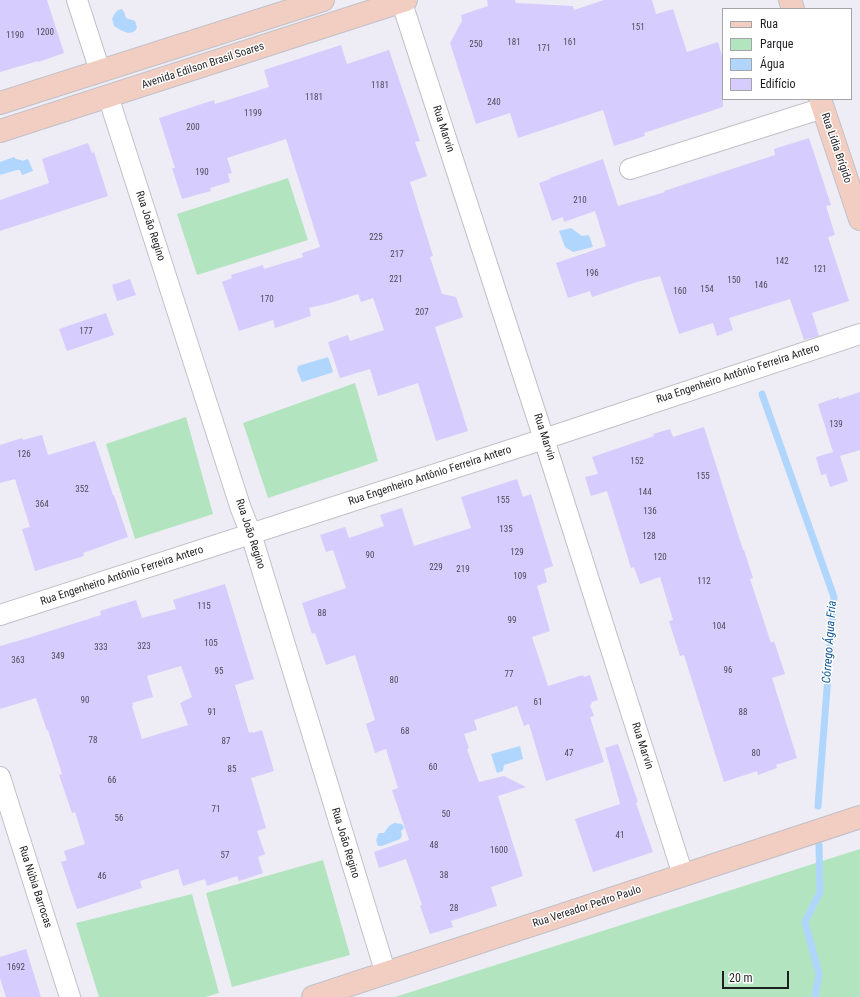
<!DOCTYPE html>
<meta charset="utf-8">
<style>
body{margin:0}
#map{position:relative;width:860px;height:997px;overflow:hidden;background:#eeedf5;font-family:"Roboto Condensed",sans-serif}
canvas{display:block}
.legend{position:absolute;left:722px;top:8px;width:130px;height:92px;box-sizing:border-box;background:#fff;border:1px solid #a5a5a7;margin:0;padding:5px 7px;list-style:none;font-size:12px;color:#1f1f22}
.legend li{display:flex;align-items:center;gap:8px;height:20px}
.legend b{width:20px;border:1px solid #a5a5a7}
.scale{position:absolute;left:722px;top:971px;width:67px;height:18px;box-sizing:border-box;border:2px solid #1f1f22;border-top:0;padding-left:5px;font-size:12px;line-height:14px;white-space:nowrap;color:#1f1f22;-webkit-text-stroke:3px #fff;paint-order:stroke}
</style>
<div id="map">
<canvas width="860" height="997"></canvas>
<ul class="legend">
<li><b style="height:5px;background:#f2cec2"></b>Rua</li>
<li><b style="height:11px;background:#b3e4c0"></b>Parque</li>
<li><b style="height:11px;background:#b0d6fd"></b>Água</li>
<li><b style="height:11px;background:#d6ccfd"></b>Edifício</li>
</ul>
<div class="scale">20 m</div>
</div>
<script>
const context = document.querySelector('canvas').getContext('2d');
context.lineJoin = 'round';
function fillPath(path, color) {
  context.fillStyle = color;
  context.fill(path, 'evenodd');
}
function trace(path, color, width, dash) {
  context.strokeStyle = color;
  context.lineWidth = width;
  context.lineCap = dash ? 'butt' : 'round';
  context.setLineDash(dash || []);
  context.stroke(path);
}
function write(font, color, halo, rows, align = 'center') {
  context.font = font + ' "Roboto Condensed",sans-serif';
  context.lineWidth = 3;
  context.setLineDash([]);
  context.textBaseline = 'middle';
  context.strokeStyle = halo;
  context.fillStyle = color;
  for (const [text, x, y, turn = 0] of rows) {
    context.save();
    context.translate(x, y);
    context.rotate((+turn || 0) * Math.PI / 180);
    context.textAlign = isNaN(turn) ? turn : align;
    if (halo) context.strokeText(text, 0, 0);
    context.fillText(text, 0, 0);
    context.restore();
  }
}
fillPath(new Path2D(`
 M 288,178 L 308,240 L 197,275 L 177,214 Z
 M 355,383 L 378,461 L 268,498 L 243,423 Z
 M 186,417 L 213,514 L 135,539 L 106,444 Z
 M 860,849 L 860,997 L 395,997 Z
 M 323,860 L 350,955 L 232,987 L 206,893 Z
 M 192,894 L 219,993 L 205,997 L 99,997 L 76,923 Z`), '#b3e4c0');
fillPath(new Path2D(`
 M 122,9 L 124,12 L 126,18 L 135,21 L 137,28 C 131,38 121,30 114,26 L 112,19 L 115,13 L 118,10 Z
 M 14,157 L 16,159 L 21,160 L 22,161 L 28,159 L 33,171 L 22,175 L 20,170 L 17,170 L 0,175 L 0,162 Z
 M 571,228 L 582,236 L 589,235 L 593,247 L 573,252 L 565,247 L 559,231 Z
 M 328,357 L 333,371 L 331,373 L 302,382 L 297,370 L 298,366 Z
 M 520,746 L 523,759 L 504,765 L 503,771 L 497,773 L 491,754 Z
 M 394,823 L 402,824 L 404,828 L 401,831 L 402,836 L 400,839 L 382,846 L 378,846 L 376,840 L 379,833 L 384,833 L 389,826 Z`), '#b0d6fd');
trace(new Path2D(`
 M 762,394 L 834,597 L 818,806
 M 815,997 L 819,974 L 805,922 L 820,892 L 819,845`), '#b0d6fd', 7);
fillPath(new Path2D(`
 M 0,0 L 47,0 L 64,53 L 38,62 L 38,61 L 0,72 Z
 M 487,0 L 515,0 L 516,3 L 573,6 L 574,10 L 604,0 L 652,0 L 656,14 L 673,9 L 687,52 L 718,42 L 723,59 L 723,107 L 644,133 L 645,136 L 614,146 L 603,110 L 518,138 L 510,113 L 476,124 L 450,43 L 462,21 L 461,15 L 488,6 Z
 M 341,45 L 347,64 L 389,50 L 420,141 L 415,142 L 427,176 L 410,182 L 433,256 L 430,257 L 442,294 L 456,297 L 463,317 L 435,327 L 468,431 L 436,441 L 418,383 L 378,396 L 370,369 L 340,378 L 328,342 L 348,335 L 350,341 L 384,330 L 373,298 L 361,302 L 358,294 L 330,303 L 309,308 L 311,316 L 275,328 L 273,320 L 239,331 L 222,282 L 232,278 L 231,275 L 263,265 L 264,269 L 303,257 L 302,253 L 320,247 L 286,139 L 227,158 L 232,173 L 228,174 L 230,182 L 210,188 L 211,191 L 182,199 L 172,168 L 175,168 L 159,118 L 214,100 L 215,104 L 269,87 L 264,70 Z
 M 809,138 L 831,205 L 826,206 L 835,235 L 828,237 L 849,301 L 812,313 L 819,336 L 804,340 L 790,299 L 729,318 L 733,330 L 717,336 L 713,323 L 679,334 L 660,276 L 637,282 L 592,297 L 590,291 L 568,298 L 556,263 L 606,246 L 595,211 L 564,222 L 563,217 L 552,221 L 539,183 L 550,179 L 550,178 L 603,159 L 618,206 L 665,192 L 664,191 L 775,155 L 774,149 Z
 M 88,143 L 92,153 L 94,152 L 108,196 L 0,231 L 0,200 L 49,183 L 42,159 Z
 M 130,279 L 136,295 L 117,301 L 112,285 Z
 M 106,313 L 114,335 L 67,351 L 59,329 Z
 M 860,392 L 860,450 L 840,456 L 848,481 L 830,487 L 826,474 L 821,475 L 816,457 L 833,452 L 818,404 L 839,397 L 839,399 Z
 M 704,427 L 743,550 L 744,550 L 753,578 L 750,579 L 771,643 L 774,641 L 785,674 L 772,678 L 797,758 L 776,765 L 777,768 L 758,775 L 757,771 L 724,782 L 684,655 L 680,656 L 669,621 L 673,620 L 660,577 L 640,584 L 634,567 L 631,568 L 607,491 L 591,496 L 585,477 L 598,474 L 592,457 L 654,436 L 653,434 L 670,429 L 673,437 Z
 M 42,435 L 48,455 L 95,441 L 113,495 L 114,495 L 128,537 L 83,553 L 84,556 L 35,571 L 22,529 L 30,527 L 15,479 L 0,483 L 0,445 L 22,438 L 23,440 Z
 M 517,479 L 523,497 L 531,494 L 553,566 L 544,569 L 547,582 L 537,586 L 550,631 L 532,637 L 548,686 L 583,675 L 584,677 L 590,675 L 598,700 L 591,702 L 592,704 L 590,705 L 594,716 L 590,717 L 604,762 L 546,781 L 529,724 L 524,726 L 517,706 L 474,720 L 477,730 L 464,734 L 469,748 L 467,749 L 479,782 L 504,776 L 526,787 L 498,796 L 523,876 L 491,887 L 497,906 L 451,921 L 453,927 L 430,934 L 420,906 L 422,905 L 406,859 L 379,868 L 374,852 L 409,840 L 392,790 L 398,788 L 386,749 L 375,753 L 366,724 L 375,720 L 355,655 L 326,665 L 315,633 L 312,634 L 302,603 L 346,588 L 333,550 L 326,552 L 320,535 L 345,527 L 349,538 L 384,526 L 380,515 L 402,508 L 414,546 L 471,528 L 461,497 Z
 M 225,584 L 254,679 L 235,685 L 249,733 L 252,732 L 253,733 L 262,730 L 274,771 L 251,778 L 266,828 L 257,831 L 265,854 L 258,857 L 263,873 L 239,881 L 237,876 L 207,886 L 205,879 L 183,886 L 178,869 L 140,881 L 142,888 L 77,909 L 61,862 L 67,860 L 64,851 L 85,844 L 75,812 L 72,813 L 59,775 L 62,774 L 48,730 L 47,731 L 36,698 L 0,709 L 0,646 L 28,638 L 101,615 L 100,611 L 136,600 L 142,618 L 176,609 L 173,600 ZM 181,666 L 192,697 L 180,703 L 188,725 L 142,739 L 132,706 L 133,705 L 132,703 L 153,697 L 147,676 Z
 M 618,744 L 638,802 L 636,803 L 653,852 L 593,872 L 575,819 L 620,804 L 605,748 Z
 M 26,949 L 41,997 L 6,997 L 0,978 L 0,957 Z`), '#d6ccfd');
const street = new Path2D(`
 M 77,0 L 100,71
 M 401,0 L 544,439 L 683,875
 M 108,96 L 241,509 L 251,534 L 386,974
 M 630,169 L 823,108
 M 0,615 L 544,439 L 860,334
 M 0,777 L 70,997`);
const secondary = new Path2D(`
 M 790,0 L 793,9
 M 820,99 L 860,219
 M 0,103 L 323,0
 M 0,131 L 406,0
 M 313,997 L 860,817`);
trace(street, '#c1c0c8', 22);
trace(secondary, '#c1c0c8', 24);
trace(street, '#fff', 20);
trace(secondary, '#f2cec2', 22);
write('9px', '#4d4a59', null, [
 ["151",638,28],
 ["1200",45,33],
 ["1190",15,36],
 ["181",514,43],
 ["161",570,43],
 ["250",476,45],
 ["171",544,49],
 ["1181",380,86],
 ["1181",314,98],
 ["240",494,103],
 ["1199",253,114],
 ["200",193,128],
 ["190",202,173],
 ["210",580,201],
 ["225",376,238],
 ["217",397,255],
 ["142",782,262],
 ["121",820,270],
 ["196",592,274],
 ["221",396,280],
 ["150",734,281],
 ["146",761,286],
 ["154",707,290],
 ["160",680,292],
 ["170",267,300],
 ["207",422,313],
 ["177",86,332],
 ["139",836,425],
 ["126",24,455],
 ["152",637,462],
 ["155",703,477],
 ["352",82,490],
 ["144",645,493],
 ["155",503,501],
 ["364",42,505],
 ["136",650,512],
 ["135",506,530],
 ["128",649,537],
 ["129",517,553],
 ["90",370,556],
 ["120",660,558],
 ["229",436,568],
 ["219",463,570],
 ["109",520,577],
 ["112",704,582],
 ["115",204,607],
 ["88",322,614],
 ["99",512,621],
 ["104",719,627],
 ["105",211,644],
 ["323",144,647],
 ["333",101,648],
 ["349",58,657],
 ["363",18,661],
 ["96",728,671],
 ["95",219,672],
 ["77",509,675],
 ["80",394,681],
 ["90",85,701],
 ["61",538,703],
 ["91",212,713],
 ["88",743,713],
 ["68",405,732],
 ["78",93,741],
 ["87",226,742],
 ["47",569,754],
 ["80",756,754],
 ["60",433,768],
 ["85",232,770],
 ["66",112,781],
 ["71",216,810],
 ["50",446,815],
 ["56",119,819],
 ["41",620,836],
 ["48",434,846],
 ["1600",499,851],
 ["57",225,856],
 ["38",444,876],
 ["46",102,877],
 ["28",454,909],
 ["1692",16,968]
]);
write('11px', '#1f1f22', '#fff', [
 ["Avenida Edilson Brasil Soares",203,66,-18],
 ["Rua Marvin",443,129,72],
 ["Rua Lídia Brígido",836,148,71],
 ["Rua João Regino",150,226,72],
 ["Rua Engenheiro Antônio Ferreira Antero",738,374,-18],
 ["Rua Marvin",544,437,72],
 ["Rua Engenheiro Antônio Ferreira Antero",430,476,-18],
 ["Rua João Regino",250,534,72],
 ["Rua Engenheiro Antônio Ferreira Antero",122,576,-18],
 ["Rua Marvin",642,746,72],
 ["Rua João Regino",345,843,73],
 ["Rua Núbia Barrocas",35,887,72],
 ["Rua Vereador Pedro Paulo",587,907,-18]
]);
write('italic 12px', '#125992', '#fff', [
 ["Córrego Água Fria",830,642,-86]
]);
</script>
